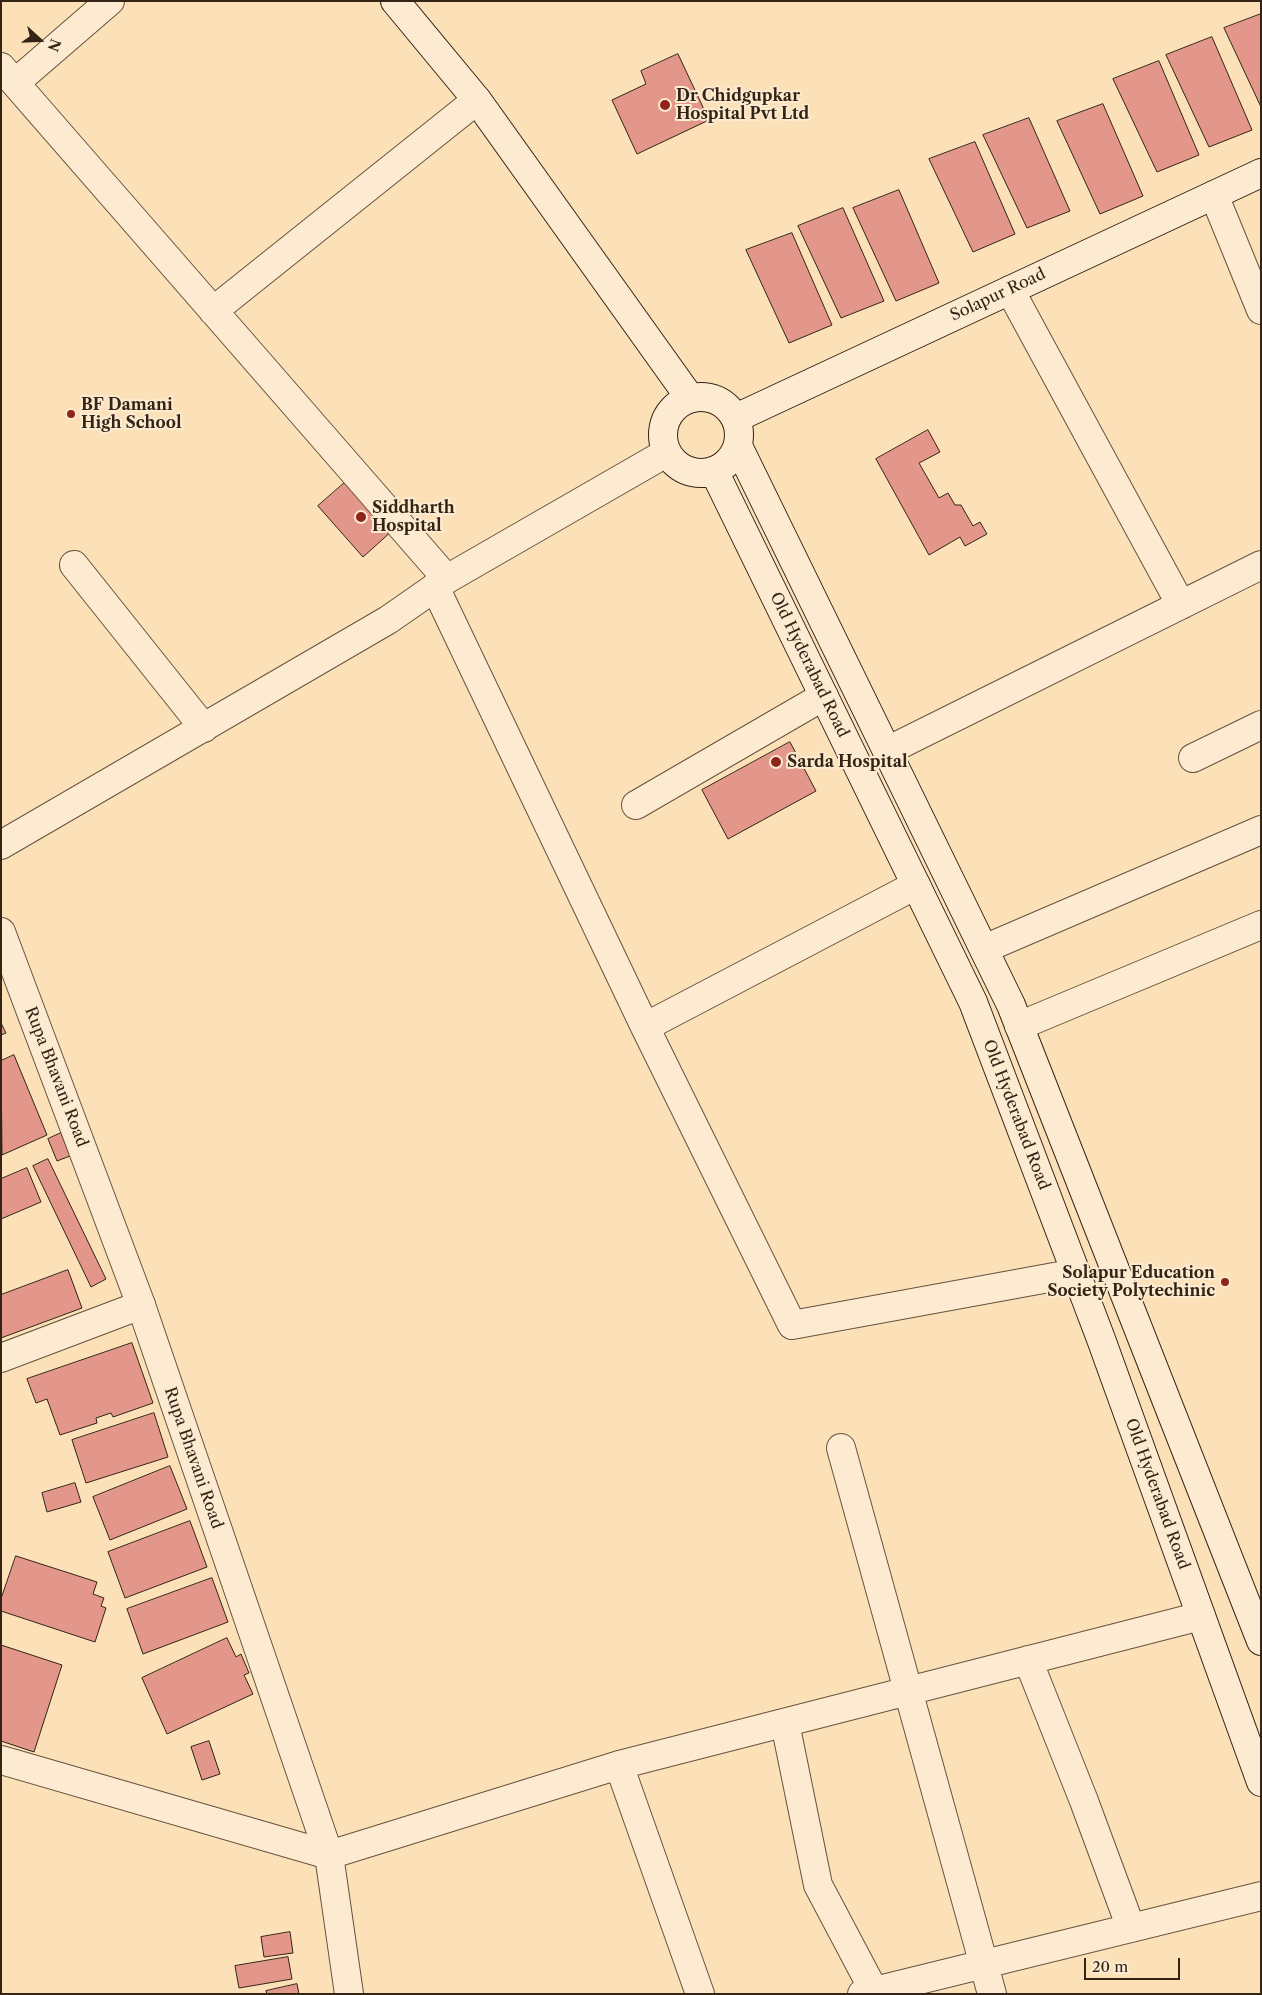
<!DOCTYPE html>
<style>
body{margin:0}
#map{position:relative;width:1262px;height:1995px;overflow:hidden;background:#fce0b8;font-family:"Libre Caslon Text",serif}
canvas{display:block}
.frame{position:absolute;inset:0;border:2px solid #332416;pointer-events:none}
.north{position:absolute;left:15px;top:15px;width:50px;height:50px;-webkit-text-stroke:4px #fdebd1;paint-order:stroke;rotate:110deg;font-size:14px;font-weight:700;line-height:20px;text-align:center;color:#332416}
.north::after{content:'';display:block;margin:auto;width:18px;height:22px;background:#332416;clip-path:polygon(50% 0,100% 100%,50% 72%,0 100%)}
.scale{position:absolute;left:1084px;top:1958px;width:96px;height:22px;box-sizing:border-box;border:2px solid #332416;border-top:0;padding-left:6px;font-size:15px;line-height:18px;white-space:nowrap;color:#332416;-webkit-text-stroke:4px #fdebd1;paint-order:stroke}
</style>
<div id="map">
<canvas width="1262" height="1995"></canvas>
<div class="frame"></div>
<div class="north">N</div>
<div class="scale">20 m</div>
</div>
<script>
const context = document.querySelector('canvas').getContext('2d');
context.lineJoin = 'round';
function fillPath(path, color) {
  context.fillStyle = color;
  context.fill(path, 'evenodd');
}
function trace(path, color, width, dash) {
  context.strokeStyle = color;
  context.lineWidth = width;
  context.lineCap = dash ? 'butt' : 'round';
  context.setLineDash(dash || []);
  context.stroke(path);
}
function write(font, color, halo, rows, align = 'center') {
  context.font = font + ' "Libre Caslon Text",serif';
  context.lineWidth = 4;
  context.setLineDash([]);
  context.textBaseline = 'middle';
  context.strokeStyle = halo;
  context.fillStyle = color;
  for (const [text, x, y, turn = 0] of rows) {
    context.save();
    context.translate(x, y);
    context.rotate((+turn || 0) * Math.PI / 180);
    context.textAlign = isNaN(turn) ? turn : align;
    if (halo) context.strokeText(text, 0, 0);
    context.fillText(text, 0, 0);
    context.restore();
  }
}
const building = new Path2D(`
 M 1261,14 L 1261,107 L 1224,28 Z
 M 1212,37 L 1252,130 L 1209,147 L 1166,55 Z
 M 678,54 L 709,120 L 637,154 L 612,100 L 646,84 L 641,71 Z
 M 1159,61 L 1199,155 L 1157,172 L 1113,79 Z
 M 1103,104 L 1143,196 L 1100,214 L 1057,121 Z
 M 1029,118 L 1070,211 L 1027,228 L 983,135 Z
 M 975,142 L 1015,234 L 973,252 L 929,159 Z
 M 899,190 L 939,283 L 896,301 L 853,208 Z
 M 843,208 L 884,301 L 841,318 L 798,226 Z
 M 792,233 L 832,325 L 789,343 L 746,250 Z
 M 928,430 L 940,452 L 919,463 L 939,498 L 948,493 L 955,505 L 961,505 L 973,526 L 980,522 L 987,534 L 965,546 L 960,537 L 929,555 L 876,459 Z
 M 349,479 L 393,530 L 363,557 L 318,506 Z
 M 790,742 L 816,791 L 728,839 L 702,790 Z
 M 1,1023 L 6,1033 L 1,1035 Z
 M 14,1055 L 47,1135 L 2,1155 L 1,1061 Z
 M 61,1133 L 70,1156 L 57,1161 L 48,1139 Z
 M 48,1159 L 106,1279 L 91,1287 L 33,1166 Z
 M 27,1168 L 41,1202 L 1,1219 L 1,1179 Z
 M 68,1270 L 82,1308 L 1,1338 L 1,1295 Z
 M 132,1343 L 153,1403 L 113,1417 L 111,1413 L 96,1418 L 97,1423 L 60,1435 L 47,1399 L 36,1403 L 27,1379 Z
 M 154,1413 L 168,1457 L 86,1483 L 72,1440 Z
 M 170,1466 L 187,1509 L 110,1540 L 93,1497 Z
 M 75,1483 L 81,1502 L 47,1512 L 42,1493 Z
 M 190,1521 L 207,1567 L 125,1598 L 108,1552 Z
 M 16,1556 L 97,1582 L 93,1594 L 104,1598 L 101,1606 L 106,1608 L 95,1642 L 1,1611 L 1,1599 Z
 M 212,1578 L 228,1622 L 143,1654 L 127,1609 Z
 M 227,1638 L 236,1657 L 241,1654 L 249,1673 L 244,1675 L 253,1694 L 167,1734 L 142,1678 Z
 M 1,1645 L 62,1665 L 34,1752 L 1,1741 Z
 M 209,1741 L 220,1774 L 202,1780 L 191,1747 Z
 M 290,1932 L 293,1953 L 264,1957 L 261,1937 Z
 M 288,1957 L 292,1979 L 239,1988 L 235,1966 Z
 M 297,1984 L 299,1994 L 267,1994 L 266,1991 Z`);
fillPath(building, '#e3968a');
trace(building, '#332416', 1);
const minor = new Path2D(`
 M 1,67 L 447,579
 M 15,83 L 110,1
 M 1214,195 L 1261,310
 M 1010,290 L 1181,605
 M 213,311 L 477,100
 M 74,565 L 204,728
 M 435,587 L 645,1027 L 792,1325 L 1076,1273
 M 887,751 L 1261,565
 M 1193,758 L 1261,725
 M 636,805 L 824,696
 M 984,949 L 1261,830
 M 1019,1026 L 1261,925
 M 645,1027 L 916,885
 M 1,1358 L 141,1305
 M 841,1448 L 992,1994
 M 1028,1660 L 1084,1801 L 1131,1928
 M 785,1723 L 818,1885 L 874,1991
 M 1,1760 L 329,1855 L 619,1765 L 1201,1616
 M 619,1765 L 700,1994
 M 862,1994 L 1261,1896`);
const tertiary = new Path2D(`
 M 1,845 L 388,620 L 447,579 L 666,453
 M 1,932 L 141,1305 L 329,1855 L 349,1994`);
const secondary = new Path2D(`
 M 395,1 L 477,100 L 690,398
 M663 435a38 38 0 1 1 76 0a38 38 0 1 1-76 0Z
 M 736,418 L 1261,173
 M 738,446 L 1011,1005 L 1261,1641
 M 714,471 L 973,1002 L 1101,1339 L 1261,1782`);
trace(minor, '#65533e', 30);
trace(tertiary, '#65533e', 30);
trace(secondary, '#332416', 30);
trace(minor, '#fdebd1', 28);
trace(tertiary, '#fdebd1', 28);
trace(secondary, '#fdebd1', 28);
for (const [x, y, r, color] of [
 [665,105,6,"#8f2418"],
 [71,414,5,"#8f2418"],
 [361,517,6,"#8f2418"],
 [776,762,6,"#8f2418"],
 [1225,1282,5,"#8f2418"]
]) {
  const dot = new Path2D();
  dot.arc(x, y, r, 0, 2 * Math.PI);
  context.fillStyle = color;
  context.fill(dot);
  trace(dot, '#fdebd1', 2);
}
write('bold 16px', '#332416', '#fdebd1', [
 ["Dr Chidgupkar",676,96],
 ["Hospital Pvt Ltd",676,114],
 ["BF Damani",81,405],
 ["High School",81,423],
 ["Siddharth",372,508],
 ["Hospital",372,526],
 ["Sarda Hospital",787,762],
 ["Solapur Education",1215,1273,"right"],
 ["Society Polytechinic",1215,1291,"right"]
], 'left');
write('16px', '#332416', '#fdebd1', [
 ["Solapur Road",998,295,-25],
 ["Old Hyderabad Road",809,665,64],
 ["Rupa Bhavani Road",56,1077,69],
 ["Old Hyderabad Road",1016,1115,69],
 ["Rupa Bhavani Road",193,1458,71],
 ["Old Hyderabad Road",1157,1494,70]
]);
</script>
